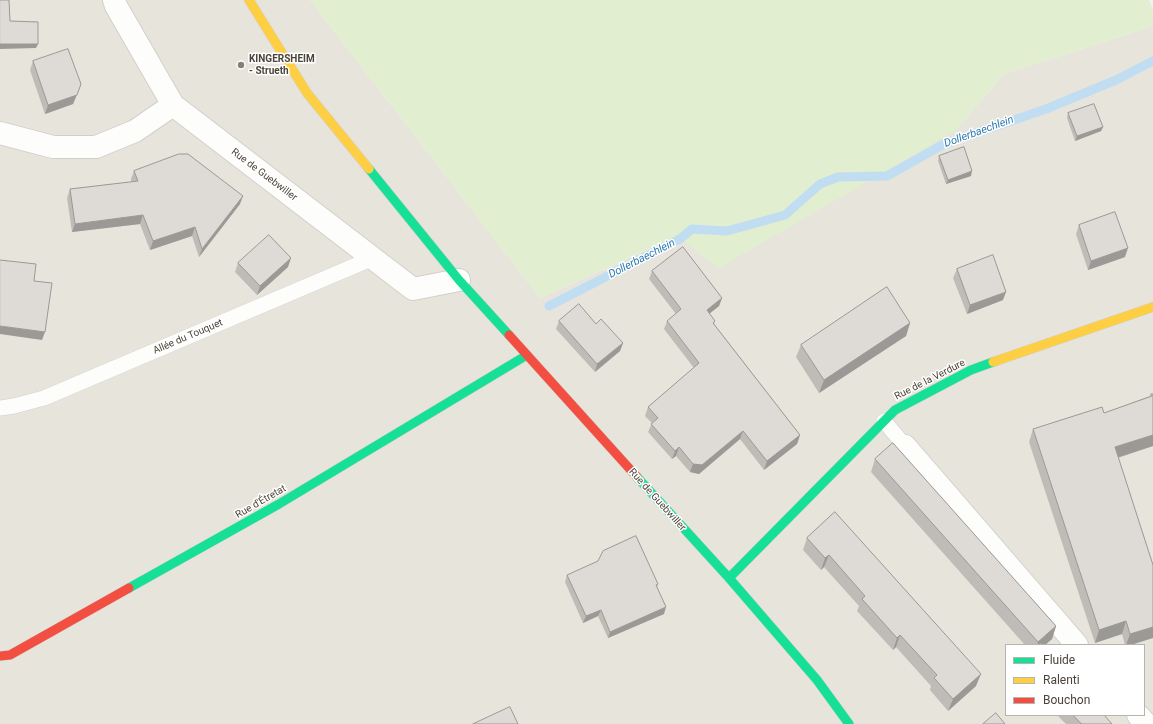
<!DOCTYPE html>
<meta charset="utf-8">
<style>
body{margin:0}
#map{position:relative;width:1153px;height:724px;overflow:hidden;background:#f4f2ee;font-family:Roboto,sans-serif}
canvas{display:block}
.legend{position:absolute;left:1005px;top:644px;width:140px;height:72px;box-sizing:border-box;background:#fff;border:1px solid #b7b4b0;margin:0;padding:5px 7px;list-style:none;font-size:12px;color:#4b4439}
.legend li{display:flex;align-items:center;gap:8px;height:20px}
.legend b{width:20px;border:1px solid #b7b4b0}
</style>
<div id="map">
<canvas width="1153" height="724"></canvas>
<ul class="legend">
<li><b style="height:5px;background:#16e098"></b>Fluide</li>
<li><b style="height:5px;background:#ffcf43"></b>Ralenti</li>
<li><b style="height:5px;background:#f24e42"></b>Bouchon</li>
</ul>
</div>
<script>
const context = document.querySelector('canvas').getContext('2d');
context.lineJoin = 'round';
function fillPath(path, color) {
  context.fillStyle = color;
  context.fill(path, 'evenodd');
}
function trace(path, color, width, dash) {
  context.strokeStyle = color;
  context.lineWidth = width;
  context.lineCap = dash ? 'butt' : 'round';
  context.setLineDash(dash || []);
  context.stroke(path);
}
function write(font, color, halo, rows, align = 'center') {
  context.font = font + ' Roboto,sans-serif';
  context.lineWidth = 3;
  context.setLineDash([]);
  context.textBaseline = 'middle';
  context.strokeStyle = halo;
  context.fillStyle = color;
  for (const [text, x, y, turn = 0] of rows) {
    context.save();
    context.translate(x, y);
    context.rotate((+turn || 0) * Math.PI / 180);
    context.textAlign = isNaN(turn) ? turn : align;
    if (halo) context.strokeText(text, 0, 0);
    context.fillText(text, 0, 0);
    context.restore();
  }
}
fillPath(new Path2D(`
 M 0,0 L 310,0 L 540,298 L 678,236 L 955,131 L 1004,74 L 1153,26 L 1153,724 L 0,724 ZM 1006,645 L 1144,645 L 1144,715 L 1006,715 Z`), '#e7e4dc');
fillPath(new Path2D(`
 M 310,0 L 1149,0 L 1153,10 L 1153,26 L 1004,74 L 955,131 L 719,268 L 677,236 L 540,298 Z`), '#e1eecf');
trace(new Path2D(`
 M 549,306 L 680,239 L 692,229 L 727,231 L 785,215 L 820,184 L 838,177 L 887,176 L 944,144 L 1046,109 L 1116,80 L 1153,61`), '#c0ddf1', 9);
const lane = new Path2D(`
 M 0,408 L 14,406 L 44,398 L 373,258
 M 884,421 L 905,446`);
const street = new Path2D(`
 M 114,0 L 116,6 L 173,105 L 413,289 L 459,280
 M 0,133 L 53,147 L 96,147 L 135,131 L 173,105
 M 905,446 L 1077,645
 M 1138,715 L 1146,724`);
const fast = new Path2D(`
 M 369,169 L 459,280 L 509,335
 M 637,477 L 729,578 L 817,680 L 849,724
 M 729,578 L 895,410 L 971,370 L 993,362
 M 129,588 L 279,504 L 527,355`);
const slow = new Path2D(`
 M 249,0 L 307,93 L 369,169
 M 993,362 L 1153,307`);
const jam = new Path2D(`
 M 509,335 L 637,477
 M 0,656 L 10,655 L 129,588`);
trace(lane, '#d2d0cb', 16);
trace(street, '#d2d0cb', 24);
trace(fast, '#d3cfc5', 10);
trace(slow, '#d3cfc5', 10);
trace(jam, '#d3cfc5', 10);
trace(lane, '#fdfdfc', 15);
trace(street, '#fdfdfc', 22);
trace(fast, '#16e098', 9);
trace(slow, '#ffcf43', 9);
trace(jam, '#f24e42', 9);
fillPath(new Path2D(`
 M 33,61 L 78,93 L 73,104 L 45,114 L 30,70 Z
 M 1068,113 L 1103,127 L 1101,131 L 1075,141 L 1067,118 Z
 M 939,156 L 971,176 L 946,184 L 938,161 Z
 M 134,171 L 240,204 L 199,257 L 192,236 L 150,250 L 140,224 L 72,232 L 67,198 L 70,189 L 131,182 L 131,179 Z
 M 1079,225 L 1125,257 L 1088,270 L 1076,234 Z
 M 238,263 L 288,267 L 257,295 L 235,272 Z
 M 957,269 L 1003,300 L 967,314 L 953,278 Z
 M 652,271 L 722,298 L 719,306 L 709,314 L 715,321 L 714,324 L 800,435 L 797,444 L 764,470 L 740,439 L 699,474 L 690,472 L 676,456 L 672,459 L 648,432 L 652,423 L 645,416 L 648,407 L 694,368 L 664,329 L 667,321 L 676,314 L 649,279 Z
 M 559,321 L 596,324 L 623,343 L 620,351 L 595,372 L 556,329 Z
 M 910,323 L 906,336 L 819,393 L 796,357 L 801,345 Z
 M 1151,394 L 1153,394 L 1153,446 L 1118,458 L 1153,565 L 1131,645 L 1125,645 L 1122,634 L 1095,643 L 1029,442 L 1033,429 L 1104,413 L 1150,396 Z
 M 875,459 L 1056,626 L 1052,639 L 1045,645 L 1025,645 L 871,472 Z
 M 835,512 L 976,686 L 948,711 L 930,690 L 931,686 L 896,647 L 893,650 L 857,611 L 859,606 L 824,567 L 821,570 L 803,550 L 807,538 Z
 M 567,575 L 658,584 L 657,587 L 664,614 L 608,638 L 598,616 L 583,623 L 565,582 Z
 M 1057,715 L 1104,715 L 1112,724 L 1066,724 Z`), '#bfbcb8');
fillPath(new Path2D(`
 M 0,44 L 38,44 L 36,48 L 0,49 Z
 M 81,84 L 73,104 L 45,114 L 48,105 Z
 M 1103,127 L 1101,131 L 1075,141 L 1077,136 Z
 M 972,171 L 971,176 L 946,184 L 948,180 Z
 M 243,196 L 240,204 L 199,257 L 202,249 Z
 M 143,215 L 140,224 L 72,232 L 75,224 Z
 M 195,227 L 192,236 L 150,250 L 153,241 Z
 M 1128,248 L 1125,257 L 1088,270 L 1091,261 Z
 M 291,258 L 288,267 L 257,295 L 260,286 Z
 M 1006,292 L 1003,300 L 967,314 L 970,305 Z
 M 722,298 L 719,306 L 704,318 L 707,310 Z
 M 910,323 L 906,336 L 819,393 L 824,380 Z
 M 0,326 L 45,332 L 42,340 L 0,334 Z
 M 623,343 L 620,351 L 595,372 L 597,364 Z
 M 743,431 L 740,439 L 699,474 L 690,472 L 693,464 Z
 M 800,435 L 797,444 L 764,470 L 767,461 Z
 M 1153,435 L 1153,446 L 1110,460 L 1115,447 Z
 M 679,447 L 676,456 L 672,459 L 675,451 Z
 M 829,555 L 824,567 L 821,570 L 825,558 Z
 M 666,607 L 664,614 L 608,638 L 610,632 Z
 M 601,610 L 598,616 L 583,623 L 586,616 Z
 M 1126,621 L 1122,634 L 1095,643 L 1099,630 Z
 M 1056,626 L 1052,639 L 1045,645 L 1037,645 L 1038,642 Z
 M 1153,627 L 1153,638 L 1131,645 L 1126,645 L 1130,634 Z
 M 900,635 L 896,647 L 893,650 L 897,638 Z
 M 981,674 L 976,686 L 948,711 L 953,699 Z`), '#9b9996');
const building = new Path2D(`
 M 0,0 L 9,0 L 10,21 L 38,22 L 38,44 L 0,44 Z
 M 68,49 L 81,84 L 77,95 L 48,105 L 33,61 Z
 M 1094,104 L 1103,127 L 1077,136 L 1068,113 Z
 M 964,147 L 972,171 L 948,180 L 939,156 Z
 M 179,154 L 188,154 L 243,196 L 202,249 L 195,227 L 153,241 L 143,215 L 75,224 L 70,189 L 138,181 L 134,171 Z
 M 1115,212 L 1128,248 L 1091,261 L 1079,225 Z
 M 269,235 L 291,258 L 260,286 L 238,263 Z
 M 683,247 L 722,298 L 707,310 L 715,321 L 713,323 L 800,435 L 767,461 L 743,431 L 702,465 L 693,464 L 679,447 L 675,451 L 651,424 L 658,418 L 648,407 L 699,363 L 667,321 L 681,309 L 652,271 Z
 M 993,255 L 1006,292 L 970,305 L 957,269 Z
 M 0,260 L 36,264 L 34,281 L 52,283 L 45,332 L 0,326 Z
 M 887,287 L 910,323 L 824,380 L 801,345 Z
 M 579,304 L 596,324 L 601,319 L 623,343 L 597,364 L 559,321 Z
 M 1151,394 L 1153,394 L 1153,435 L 1115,447 L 1153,565 L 1153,627 L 1130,634 L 1126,621 L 1099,630 L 1033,429 L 1102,407 L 1104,413 L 1152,396 Z
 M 893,443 L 1056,626 L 1038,642 L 875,459 Z
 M 835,512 L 981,674 L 953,699 L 934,678 L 937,675 L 900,635 L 897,638 L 862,599 L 865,596 L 829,555 L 825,558 L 807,538 Z
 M 636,536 L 658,584 L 656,585 L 666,607 L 610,632 L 601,610 L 586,616 L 567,575 L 598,561 L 603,551 Z
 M 1041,643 L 1043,645 L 1039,645 Z
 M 510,707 L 518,724 L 473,724 Z
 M 996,713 L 1005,724 L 983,724 Z
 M 1073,715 L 1104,715 L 1112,724 L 1082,724 Z`);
fillPath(building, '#dedbd6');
trace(building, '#9b9996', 1);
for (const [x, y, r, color] of [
 [241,65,4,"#868178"]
]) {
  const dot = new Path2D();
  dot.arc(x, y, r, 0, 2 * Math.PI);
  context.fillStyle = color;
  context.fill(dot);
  trace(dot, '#fff', 1.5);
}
write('bold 10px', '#4b4439', '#fff', [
 ["KINGERSHEIM",249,59],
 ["- Strueth",249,71]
], 'left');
write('10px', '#4b4439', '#fff', [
 ["Rue de Guebwiller",264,175,37],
 ["Allée du Touquet",188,337,-23],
 ["Rue de la Verdure",930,380,-27],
 ["Rue de Guebwiller",657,500,48],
 ["Rue d'Étretat",261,502,-30]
]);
write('italic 11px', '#2e7ab2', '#fff', [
 ["Dollerbaechlein",979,132,-20],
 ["Dollerbaechlein",642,259,-27]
]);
</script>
